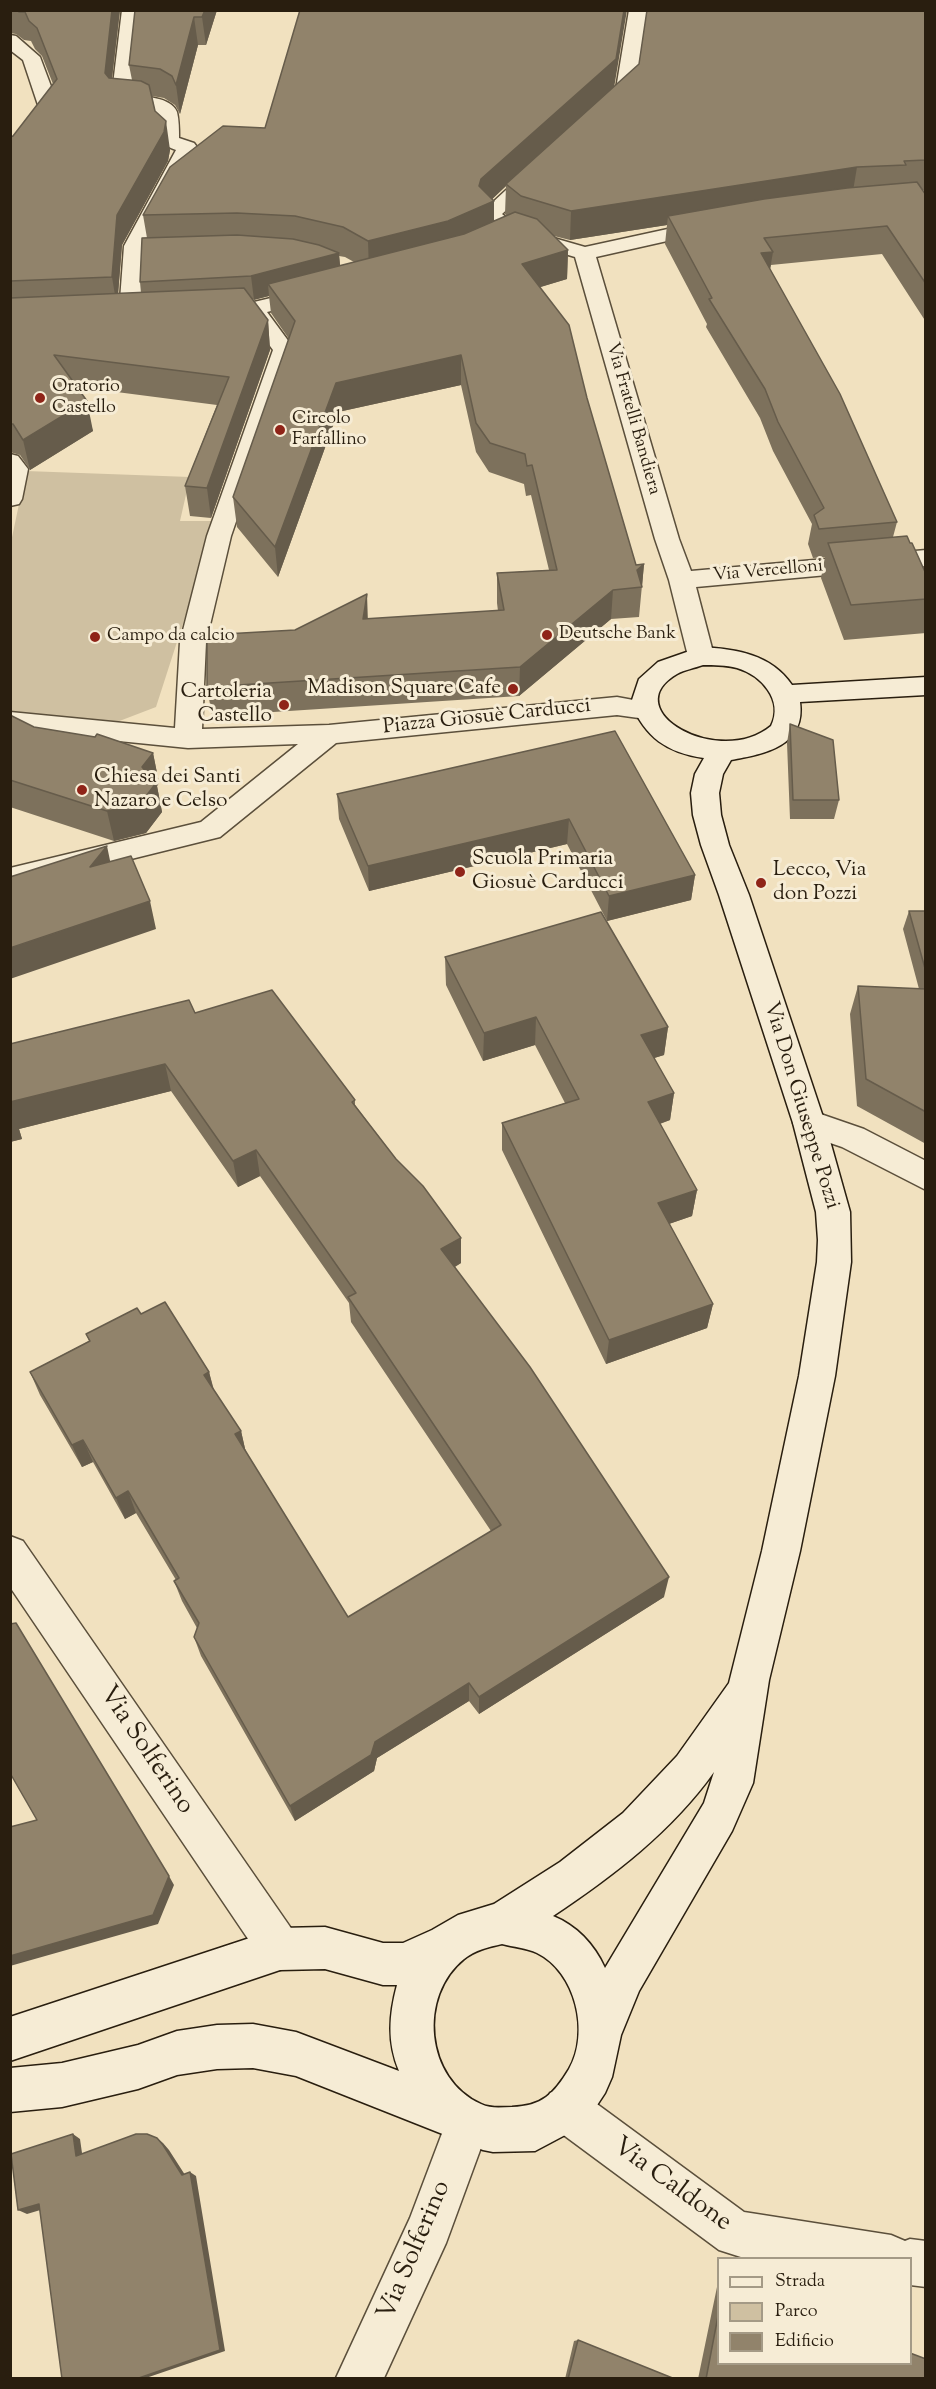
<!DOCTYPE html>
<meta charset="utf-8">
<style>
body{margin:0}
#map{position:relative;width:936px;height:2389px;overflow:hidden;background:#f1e1bf;font-family:"Sorts Mill Goudy",serif}
canvas{display:block}
.frame{position:absolute;inset:0;border:12px solid #291e0f;pointer-events:none}
.legend{position:absolute;left:717px;top:2257px;width:195px;height:108px;box-sizing:border-box;background:#f6ecd5;border:2px solid #a49a86;margin:0;padding:8px 10px;list-style:none;font-size:18px;color:#291e0f}
.legend li{display:flex;align-items:center;gap:12px;height:30px}
.legend b{width:30px;border:2px solid #a49a86}
</style>
<div id="map">
<canvas width="936" height="2389"></canvas>
<div class="frame"></div>
<ul class="legend">
<li><b style="height:8px;background:#f6ecd5"></b>Strada</li>
<li><b style="height:16px;background:#cfc0a1"></b>Parco</li>
<li><b style="height:16px;background:#91836b"></b>Edificio</li>
</ul>
</div>
<script>
const context = document.querySelector('canvas').getContext('2d');
context.lineJoin = 'round';
function fillPath(path, color) {
  context.fillStyle = color;
  context.fill(path, 'evenodd');
}
function trace(path, color, width, dash) {
  context.strokeStyle = color;
  context.lineWidth = width;
  context.lineCap = dash ? 'butt' : 'round';
  context.setLineDash(dash || []);
  context.stroke(path);
}
function write(font, color, halo, rows, align = 'center') {
  context.font = font + ' "Sorts Mill Goudy",serif';
  context.lineWidth = 6;
  context.setLineDash([]);
  context.textBaseline = 'middle';
  context.strokeStyle = halo;
  context.fillStyle = color;
  for (const [text, x, y, turn = 0] of rows) {
    context.save();
    context.translate(x, y);
    context.rotate((+turn || 0) * Math.PI / 180);
    context.textAlign = isNaN(turn) ? turn : align;
    if (halo) context.strokeText(text, 0, 0);
    context.fillText(text, 0, 0);
    context.restore();
  }
}
fillPath(new Path2D(`
 M 26,471 L 190,477 L 180,521 L 216,521 L 156,707 L 109,725 L 11,716 L 11,542 Z`), '#cfc0a1');
const street = new Path2D(`
 M 122,10 L 140,10 L 131,96 C 144,96 171,97 177,112 C 179,120 179,130 179,138 L 194,143 L 197,147 L 144,246 L 141,314 L 138,319 L 130,321 L 122,319 L 119,314 L 124,246 L 176,150 C 150,141 165,130 155,112 L 146,108 L 114,105 L 111,101 Z
 M 629,10 L 647,10 L 635,91 L 612,113 L 598,113 L 595,109 L 616,89 Z
 M 10,35 L 16,36 L 40,57 L 58,105 L 54,116 L 17,164 L 10,166 L 10,145 L 35,114 L 38,105 L 23,60 L 10,50 Z
 M 538,165 L 545,167 L 548,171 L 545,175 L 502,214 L 519,228 L 585,247 L 709,220 L 716,222 L 719,226 L 716,230 L 596,257 L 679,539 L 691,571 L 926,550 L 926,566 L 696,587 L 714,656 L 710,662 L 701,665 L 692,662 L 688,656 L 669,580 L 655,539 L 575,257 L 505,236 L 480,214 L 531,167 Z
 M 313,288 L 321,289 L 324,294 L 321,299 L 267,312 L 295,350 L 231,536 L 206,642 L 202,729 L 329,725 L 617,697 L 655,704 L 659,710 L 655,716 L 646,719 L 617,715 L 336,743 L 220,837 L 10,889 L 10,868 L 201,822 L 298,744 L 188,748 L 10,730 L 10,712 L 175,728 L 180,642 L 207,536 L 273,350 L 248,316 L 205,315 L 202,310 L 205,305 L 254,302 Z
 M 10,454 L 18,456 L 28,469 L 22,499 L 19,504 L 10,506 Z
 M 809,1110 L 864,1129 L 926,1161 L 926,1190 L 842,1147 L 798,1132 L 793,1123 L 798,1114 Z
 M 10,1536 L 23,1541 L 295,1934 L 301,1949 L 295,1964 L 280,1970 L 265,1964 L 10,1587 Z
 M 566,2087 L 582,2093 L 744,2212 L 891,2235 L 905,2241 L 910,2239 L 926,2241 L 926,2287 L 910,2285 L 910,2258 L 744,2258 L 719,2250 L 550,2125 L 544,2109 L 550,2093 Z
 M 468,2101 L 484,2107 L 490,2123 L 446,2243 L 384,2378 L 336,2378 L 410,2218 L 452,2107 Z`);
const secondary = new Path2D(`
 M 701,647 C 736,649 771,654 792,685 L 926,677 L 926,695 L 800,702 C 806,746 765,754 731,760 L 723,774 L 719,793 L 721,815 L 729,845 L 749,895 L 825,1123 L 850,1212 L 851,1262 L 835,1376 L 800,1551 L 769,1680 L 753,1783 L 732,1831 L 639,1991 L 621,2035 L 612,2077 L 605,2093 L 584,2125 L 535,2151 L 493,2152 L 483,2150 L 296,2076 L 253,2068 L 217,2069 L 177,2075 L 138,2089 L 62,2107 L 10,2112 L 10,2068 L 62,2063 L 138,2045 L 177,2031 L 217,2025 L 253,2024 L 296,2032 L 399,2071 C 387,2042 389,2015 397,1985 L 383,1985 L 325,1969 L 280,1970 L 10,2061 L 10,2017 L 280,1928 L 325,1927 L 383,1943 L 403,1943 L 432,1930 L 458,1915 L 494,1904 L 560,1862 L 623,1813 L 677,1756 L 729,1683 L 762,1551 L 799,1376 L 817,1262 L 818,1240 L 816,1212 L 793,1123 L 719,895 L 701,845 L 693,815 L 691,793 L 695,774 L 704,758 C 667,753 645,737 631,703 L 639,679 L 658,662 ZM 703,665 C 714,665 726,665 737,668 C 761,675 784,700 771,726 C 719,769 615,710 677,674 C 684,670 695,668 703,665 ZM 714,1772 L 704,1803 L 605,1968 C 594,1944 577,1926 553,1916 C 613,1876 672,1831 714,1772 ZM 502,1944 C 513,1947 527,1948 537,1953 C 576,1972 590,2033 569,2069 C 554,2094 542,2106 512,2107 C 502,2107 491,2109 481,2104 C 425,2079 418,1996 464,1959 C 475,1950 489,1947 502,1944 Z`);
trace(street, '#5b4f3b', 3);
trace(secondary, '#291e0f', 3);
fillPath(street, '#f6ecd5');
fillPath(secondary, '#f6ecd5');
fillPath(new Path2D(`
 M 10,10 L 120,10 L 112,79 L 132,80 L 129,65 L 135,10 L 217,10 L 206,45 L 198,45 L 180,114 L 175,105 L 164,98 L 152,96 L 155,111 L 170,150 L 168,161 L 122,245 L 118,294 L 141,293 L 140,282 L 147,238 L 143,215 L 265,128 L 614,86 L 926,10 L 926,190 L 922,190 L 926,195 L 926,322 L 882,254 L 771,265 L 770,269 L 897,522 L 893,537 L 926,574 L 926,633 L 844,640 L 821,578 L 825,557 L 813,558 L 808,544 L 812,524 L 773,451 L 760,418 L 706,327 L 707,324 L 665,244 L 667,225 L 570,240 L 554,236 L 568,250 L 567,279 L 540,287 L 587,398 L 636,565 L 644,564 L 639,617 L 611,619 L 519,696 L 212,716 L 207,687 L 295,630 L 368,619 L 498,611 L 497,603 L 497,573 L 549,570 L 531,495 L 526,496 L 524,484 L 489,472 L 476,452 L 461,385 L 338,412 L 278,577 L 237,527 L 233,497 L 289,339 L 271,313 L 269,296 L 252,300 L 268,320 L 270,350 L 211,518 L 190,516 L 185,486 L 217,405 L 78,387 L 93,431 L 30,470 L 20,455 L 10,452 L 10,137 L 13,136 L 53,84 L 42,56 L 35,49 L 31,41 L 24,40 L 16,34 L 10,33 ZM 506,186 L 505,214 L 507,216 L 494,221 L 492,199 ZM 339,256 L 345,257 L 354,262 L 340,266 Z
 M 10,715 L 34,727 L 153,753 L 159,783 L 157,786 L 162,812 L 146,833 L 114,841 L 10,807 Z
 M 790,724 L 839,800 L 834,819 L 790,819 L 787,743 Z
 M 615,731 L 695,875 L 691,900 L 607,921 L 567,844 L 369,891 L 339,819 L 337,794 Z
 M 909,911 L 926,911 L 926,1144 L 857,1106 L 850,1014 L 858,986 L 919,989 L 903,929 Z
 M 445,957 L 668,1027 L 664,1055 L 654,1058 L 674,1093 L 670,1120 L 660,1124 L 697,1190 L 692,1216 L 669,1224 L 713,1304 L 707,1328 L 606,1364 L 502,1150 L 502,1123 L 565,1103 L 535,1045 L 483,1061 L 446,985 Z
 M 195,1013 L 355,1100 L 355,1105 L 396,1159 L 461,1238 L 461,1263 L 455,1267 L 664,1597 L 479,1714 L 469,1701 L 377,1758 L 374,1771 L 295,1821 L 201,1656 L 194,1637 L 197,1628 L 182,1601 L 174,1581 L 176,1580 L 136,1513 L 125,1519 L 93,1462 L 82,1467 L 40,1395 L 30,1372 L 89,1341 L 86,1334 L 141,1314 L 209,1372 L 214,1390 L 241,1431 L 246,1453 L 348,1617 L 491,1531 L 351,1322 L 349,1303 L 260,1176 L 238,1187 L 171,1091 L 19,1129 L 22,1139 L 10,1142 L 10,1044 Z
 M 717,2287 L 718,2287 L 718,2364 L 926,2379 L 698,2379 Z
 M 578,2340 L 675,2379 L 565,2379 L 574,2341 Z`), '#7d715c');
fillPath(new Path2D(`
 M 112,10 L 120,10 L 109,102 L 105,73 Z
 M 205,10 L 217,10 L 206,45 L 202,17 Z
 M 624,10 L 627,10 L 614,88 L 506,184 L 506,186 L 486,205 L 494,201 L 494,230 L 369,271 L 368,241 L 479,186 L 481,179 Z
 M 194,17 L 198,45 L 180,114 L 176,85 Z
 M 166,121 L 170,150 L 168,161 L 122,245 L 117,307 L 112,277 L 117,215 Z
 M 857,167 L 852,197 L 668,216 L 667,225 L 570,240 L 571,211 Z
 M 568,250 L 567,279 L 521,293 L 522,264 Z
 M 773,252 L 768,281 L 761,253 Z
 M 339,253 L 341,277 L 268,284 L 269,296 L 254,300 L 251,276 Z
 M 268,320 L 270,350 L 211,518 L 207,488 Z
 M 461,355 L 461,385 L 338,412 L 278,577 L 275,547 L 336,383 Z
 M 87,401 L 93,431 L 30,470 L 23,440 Z
 M 644,564 L 642,587 L 637,570 Z
 M 613,590 L 611,619 L 519,696 L 520,667 Z
 M 367,594 L 368,624 L 363,619 Z
 M 153,753 L 159,783 L 157,786 L 162,812 L 146,833 L 114,841 L 107,811 Z
 M 569,819 L 567,844 L 369,891 L 368,866 Z
 M 107,846 L 113,875 L 90,867 Z
 M 695,875 L 691,900 L 607,921 L 609,896 Z
 M 150,901 L 156,929 L 10,979 L 10,948 Z
 M 536,1017 L 535,1045 L 483,1061 L 484,1033 Z
 M 668,1027 L 664,1055 L 638,1063 L 641,1035 Z
 M 165,1064 L 171,1091 L 19,1129 L 22,1139 L 10,1142 L 10,1102 Z
 M 674,1093 L 670,1120 L 644,1129 L 648,1102 Z
 M 256,1150 L 260,1176 L 238,1187 L 233,1161 Z
 M 697,1190 L 692,1216 L 654,1229 L 658,1203 Z
 M 461,1238 L 461,1263 L 442,1274 L 441,1249 Z
 M 713,1304 L 707,1328 L 606,1364 L 609,1340 Z
 M 209,1372 L 215,1396 L 204,1375 Z
 M 241,1431 L 246,1453 L 235,1434 Z
 M 83,1440 L 93,1462 L 82,1467 L 72,1445 Z
 M 128,1491 L 136,1513 L 125,1519 L 116,1498 Z
 M 669,1577 L 664,1597 L 479,1714 L 479,1697 Z
 M 469,1683 L 469,1701 L 377,1758 L 374,1771 L 295,1821 L 290,1806 L 375,1742 Z
 M 169,1876 L 174,1885 L 158,1924 L 10,1966 L 10,1956 Z
 M 73,2134 L 80,2139 L 83,2160 L 76,2156 Z
 M 157,2138 L 163,2143 L 169,2150 L 187,2178 L 182,2175 Z
 M 190,2172 L 196,2176 L 225,2351 L 143,2379 L 136,2379 Z
 M 39,2204 L 47,2208 L 27,2214 L 18,2210 Z`), '#665c4b');
const building = new Path2D(`
 M 17,10 L 112,10 L 105,73 L 109,78 L 141,81 L 149,85 L 155,111 L 166,121 L 164,132 L 117,215 L 112,277 L 10,281 L 10,137 L 13,136 L 57,79 L 37,28 L 29,21 L 25,12 L 19,12 Z
 M 135,10 L 205,10 L 202,17 L 194,17 L 176,85 L 172,76 L 160,69 L 129,65 Z
 M 300,10 L 624,10 L 616,59 L 481,179 L 479,186 L 494,201 L 448,221 L 368,241 L 343,227 L 295,216 L 237,213 L 143,215 L 170,167 L 223,126 L 265,128 Z
 M 647,10 L 926,10 L 926,160 L 904,161 L 906,165 L 857,167 L 571,211 L 521,196 L 506,184 L 639,64 Z
 M 917,182 L 926,195 L 926,284 L 887,226 L 764,238 L 773,252 L 761,253 L 840,394 L 897,522 L 819,529 L 814,515 L 824,508 L 778,422 L 765,389 L 709,299 L 712,298 L 668,216 L 764,199 L 847,188 Z
 M 515,212 L 537,219 L 568,250 L 522,264 L 569,325 L 587,398 L 636,565 L 644,564 L 637,570 L 642,587 L 613,590 L 520,667 L 207,687 L 207,635 L 295,630 L 367,594 L 363,619 L 504,610 L 497,573 L 557,570 L 532,465 L 527,466 L 525,454 L 490,443 L 476,423 L 461,355 L 336,383 L 275,547 L 233,497 L 295,321 L 268,284 L 464,234 Z
 M 237,235 L 293,239 L 319,245 L 339,253 L 251,276 L 140,282 L 142,238 Z
 M 244,288 L 268,320 L 207,488 L 185,486 L 229,377 L 54,355 L 87,401 L 23,440 L 13,424 L 10,424 L 10,298 Z
 M 907,536 L 910,543 L 912,543 L 926,574 L 926,599 L 851,605 L 828,543 Z
 M 10,715 L 34,727 L 95,737 L 97,734 L 153,753 L 142,767 L 156,783 L 140,804 L 107,811 L 10,780 Z
 M 790,724 L 833,740 L 839,800 L 793,800 Z
 M 615,731 L 695,875 L 609,896 L 569,819 L 368,866 L 337,794 Z
 M 107,846 L 90,867 L 131,856 L 150,901 L 10,948 L 10,877 Z
 M 909,911 L 926,911 L 926,972 Z
 M 601,912 L 668,1027 L 641,1035 L 674,1093 L 648,1102 L 697,1190 L 658,1203 L 713,1304 L 609,1340 L 502,1123 L 579,1099 L 536,1017 L 484,1033 L 445,957 Z
 M 858,986 L 926,989 L 926,1112 L 866,1079 Z
 M 272,990 L 355,1100 L 352,1102 L 396,1159 L 423,1186 L 461,1238 L 441,1249 L 530,1367 L 669,1577 L 479,1697 L 469,1683 L 375,1742 L 371,1755 L 290,1806 L 194,1637 L 199,1623 L 174,1581 L 179,1578 L 128,1491 L 116,1498 L 83,1440 L 72,1445 L 30,1372 L 90,1341 L 86,1334 L 137,1308 L 141,1314 L 165,1302 L 209,1372 L 204,1375 L 241,1431 L 235,1434 L 348,1617 L 501,1525 L 348,1297 L 356,1293 L 256,1150 L 233,1161 L 165,1064 L 10,1102 L 10,1044 L 189,1000 L 195,1013 Z
 M 16,1623 L 169,1876 L 153,1915 L 10,1956 L 10,1827 L 37,1820 L 10,1773 L 10,1624 Z
 M 73,2134 L 76,2156 L 136,2134 L 147,2134 L 157,2138 L 163,2145 L 182,2175 L 190,2172 L 220,2350 L 136,2379 L 62,2379 L 39,2204 L 18,2210 L 11,2154 Z
 M 718,2316 L 718,2364 L 910,2364 L 910,2353 L 926,2359 L 926,2379 L 706,2379 Z
 M 578,2340 L 675,2379 L 568,2379 Z`);
fillPath(building, '#91836b');
trace(building, '#665c4b', 1.5);
for (const [x, y, r, color] of [
 [40,398,6,"#8f2418"],
 [280,430,6,"#8f2418"],
 [547,635,6,"#8f2418"],
 [95,637,6,"#8f2418"],
 [513,689,6,"#8f2418"],
 [284,705,6,"#8f2418"],
 [82,790,6,"#8f2418"],
 [460,872,6,"#8f2418"],
 [761,883,6,"#8f2418"]
]) {
  const dot = new Path2D();
  dot.arc(x, y, r, 0, 2 * Math.PI);
  context.fillStyle = color;
  context.fill(dot);
  trace(dot, '#f6ecd5', 2);
}
write('18px', '#291e0f', '#f6ecd5', [
 ["Oratorio",52,388],
 ["Castello",52,409],
 ["Circolo",292,420],
 ["Farfallino",292,441],
 ["Deutsche Bank",559,635],
 ["Campo da calcio",107,637]
], 'left');
write('18px', '#291e0f', '#f6ecd5', [
 ["Via Fratelli Bandiera",632,419,74],
 ["Via Vercelloni",768,572,-5]
]);
write('21px', '#291e0f', '#f6ecd5', [
 ["Madison Square Cafe",501,689,"right"],
 ["Cartoleria",272,693,"right"],
 ["Castello",272,717,"right"],
 ["Chiesa dei Santi",94,778],
 ["Nazaro e Celso",94,802],
 ["Scuola Primaria",472,860],
 ["Giosuè Carducci",472,884],
 ["Lecco, Via",773,871],
 ["don Pozzi",773,895]
], 'left');
write('21px', '#291e0f', '#f6ecd5', [
 ["Piazza Giosuè Carducci",487,718,-6],
 ["Via Don Giuseppe Pozzi",800,1106,73]
]);
write('26px', '#291e0f', '#f6ecd5', [
 ["Via Solferino",145,1751,56],
 ["Via Caldone",671,2186,36],
 ["Via Solferino",416,2251,-67]
]);
</script>
